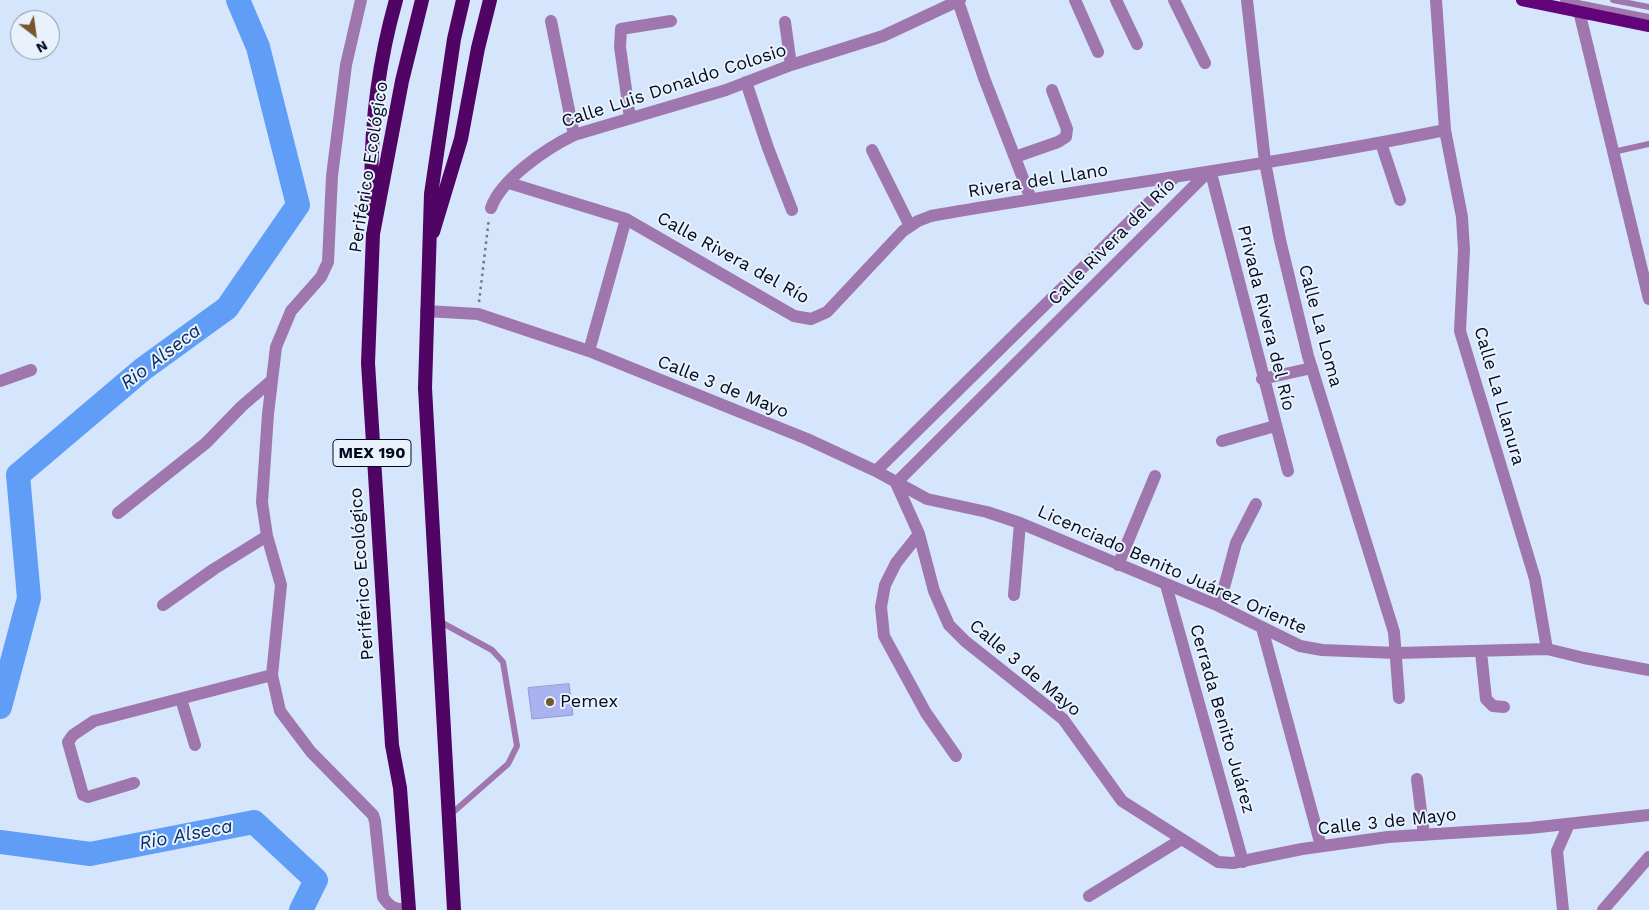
<!DOCTYPE html>
<meta charset="utf-8">
<style>
body{margin:0}
#map{position:relative;width:1649px;height:910px;overflow:hidden;background:#d5e5fc;font-family:"Work Sans",sans-serif}
canvas{display:block}
.north{position:absolute;left:10px;top:10px;width:50px;height:50px;box-sizing:border-box;background:#e9f1fd;border:1px solid #8c95a4;border-radius:50%;rotate:150deg;font-size:14px;font-weight:700;line-height:20px;text-align:center;color:#010b1e}
.north::after{content:'';display:block;margin:auto;width:18px;height:22px;background:#74582b;clip-path:polygon(50% 0,100% 100%,50% 72%,0 100%)}
</style>
<div id="map">
<canvas width="1649" height="910"></canvas>
<div class="north">N</div>
</div>
<script>
const context = document.querySelector('canvas').getContext('2d');
context.lineJoin = 'round';
function trace(path, color, width, dash) {
  context.strokeStyle = color;
  context.lineWidth = width;
  context.lineCap = dash ? 'butt' : 'round';
  context.setLineDash(dash || []);
  context.stroke(path);
}
function fillPath(path, color) {
  context.fillStyle = color;
  context.fill(path, 'evenodd');
}
function write(font, color, halo, rows, align = 'center') {
  context.font = font + ' "Work Sans",sans-serif';
  context.lineWidth = 4;
  context.setLineDash([]);
  context.textBaseline = 'middle';
  context.strokeStyle = halo;
  context.fillStyle = color;
  for (const [text, x, y, turn = 0] of rows) {
    context.save();
    context.translate(x, y);
    context.rotate((+turn || 0) * Math.PI / 180);
    context.textAlign = isNaN(turn) ? turn : align;
    if (halo) context.strokeText(text, 0, 0);
    context.fillText(text, 0, 0);
    context.restore();
  }
}
trace(new Path2D(`
 M 0,707 L 29,598 L 18,475 L 143,369 L 227,308 L 298,205 L 258,47 L 238,0
 M 0,842 L 90,854 L 254,822 L 316,880 L 301,910`), '#5f9df6', 24);
const building = new Path2D(`
 M 569,684 L 573,715 L 532,719 L 528,688 Z`);
fillPath(building, '#a9b3f0');
trace(building, '#9098d5', 1);
trace(new Path2D(`
 M 479,302 L 489,218`), '#6b788d', 2.5, [2.5, 4]);
trace(new Path2D(`
 M 1563,0 L 1649,17
 M 1613,0 L 1649,7
 M 1613,152 L 1649,144
 M 437,620 L 492,650 L 503,662 L 517,746 L 508,764 L 450,815`), '#9f76ad', 6);
trace(new Path2D(`
 M 361,0 L 346,65 L 332,176 L 328,262 L 321,277 L 291,311 L 276,347 L 268,414 L 262,502 L 267,536 L 281,585 L 272,675 L 280,711 L 311,752 L 373,815 L 375,821 L 383,897 C 390,908 396,910 409,909
 M 1075,0 L 1098,52
 M 1116,0 L 1137,44
 M 1174,0 L 1205,63
 M 1247,0 L 1265,162 L 1280,240 L 1308,356 L 1394,632 L 1399,698
 M 1436,0 L 1445,130 L 1462,217 L 1464,250 L 1460,331 L 1535,579 L 1547,649
 M 958,1 L 984,78 L 1031,199
 M 1579,11 L 1649,299
 M 551,21 L 574,135
 M 785,22 L 791,65
 M 746,82 L 768,148 L 792,210
 M 630,118 L 620,47 L 621,29 L 671,21
 M 1381,143 L 1400,200
 M 872,150 L 910,226
 M 1015,157 L 1058,142 L 1066,137 L 1067,129 L 1052,90
 M 1211,173 L 1288,471
 M 509,183 L 626,219 L 794,316 L 811,319 L 827,312 L 903,231 L 918,221 L 931,216 C 1102,186 1274,165 1445,130
 M 491,208 C 501,179 547,148 574,135 L 726,90 L 791,65 L 883,36 L 960,0
 M 426,311 L 478,314 L 589,351 L 807,439 L 876,471 L 927,499 L 987,512 L 1020,523 L 1219,606 L 1300,646 L 1322,650 L 1397,653 L 1547,649 L 1584,658 L 1649,670
 M 589,351 L 626,219
 M 1262,379 L 1312,368
 M 0,381 L 31,370
 M 1222,441 L 1275,426
 M 876,471 L 1174,178
 M 896,483 L 919,534 L 934,591 L 949,625 L 965,641 L 1063,719 L 1122,801 L 1218,862 L 1233,863 L 1302,849 L 1388,837 L 1530,828 L 1649,815
 M 896,483 L 1206,174
 M 118,513 L 206,443 L 242,406 L 271,381
 M 919,534 L 896,563 L 885,585 L 881,607 L 884,636 L 926,713 L 956,756
 M 1118,565 L 1155,476
 M 1166,585 L 1243,862
 M 1014,595 L 1020,523
 M 163,605 L 214,569 L 267,536
 M 1219,606 L 1236,543 L 1256,504
 M 1262,628 L 1321,846
 M 1481,652 L 1486,699 L 1493,706 L 1504,707
 M 181,699 L 195,745
 M 1417,779 L 1424,835
 M 134,783 L 88,797 L 83,795 L 68,742 L 73,735 L 94,721 L 272,675
 M 1089,896 L 1182,839
 M 1563,910 L 1557,851 L 1569,824
 M 1603,910 L 1649,857`), '#9f76ad', 12);
trace(new Path2D(`
 M 1522,0 L 1649,26`), '#620379', 12);
trace(new Path2D(`
 M 372,210 C 369,140 377,67 396,0
 M 433,232 L 461,139 L 478,48 L 490,0
 M 409,910 L 400,788 L 392,745 L 368,363 L 373,234 L 402,81 L 422,0
 M 454,910 L 425,388 L 431,194 L 454,39 L 463,0`), '#500463', 14);
for (const [x, y, r, color] of [
 [550,702,5,"#74582b"]
]) {
  const dot = new Path2D();
  dot.arc(x, y, r, 0, 2 * Math.PI);
  context.fillStyle = color;
  context.fill(dot);
  trace(dot, '#e9f1fd', 2);
}
for (const [x, y, w] of [
 [372,453,78]
]) {
  const box = new Path2D();
  box.roundRect(x - w / 2, y - 13.5, w, 27, 4);
  context.fillStyle = '#e9f1fd';
  context.fill(box);
  trace(box, '#010b1e', 1);
}
write('bold 16px', '#010b1e', null, [
 ["MEX 190",372,453]
]);
write('18px', '#010b1e', '#e9f1fd', [
 ["Calle Luis Donaldo Colosio",674,86,-18],
 ["Periférico Ecológico",369,167,-81],
 ["Rivera del Llano",1038,181,-9],
 ["Calle Rivera del Río",1112,242,-45],
 ["Calle Rivera del Río",733,258,29],
 ["Privada Rivera del Río",1266,318,76],
 ["Calle La Loma",1320,326,75],
 ["Calle 3 de Mayo",723,387,22],
 ["Calle La Llanura",1499,396,74],
 ["Licenciado Benito Juárez Oriente",1172,570,24],
 ["Periférico Ecológico",362,574,-94],
 ["Calle 3 de Mayo",1025,668,40],
 ["Cerrada Benito Juárez",1222,719,74],
 ["Calle 3 de Mayo",1387,822,-6]
]);
write('18px', '#010b1e', '#e9f1fd', [
 ["Pemex",560,702]
], 'left');
write('italic 19px', '#052f66', '#e9f1fd', [
 ["Rio Alseca",161,357,-37],
 ["Rio Alseca",186,835,-11]
]);
</script>
